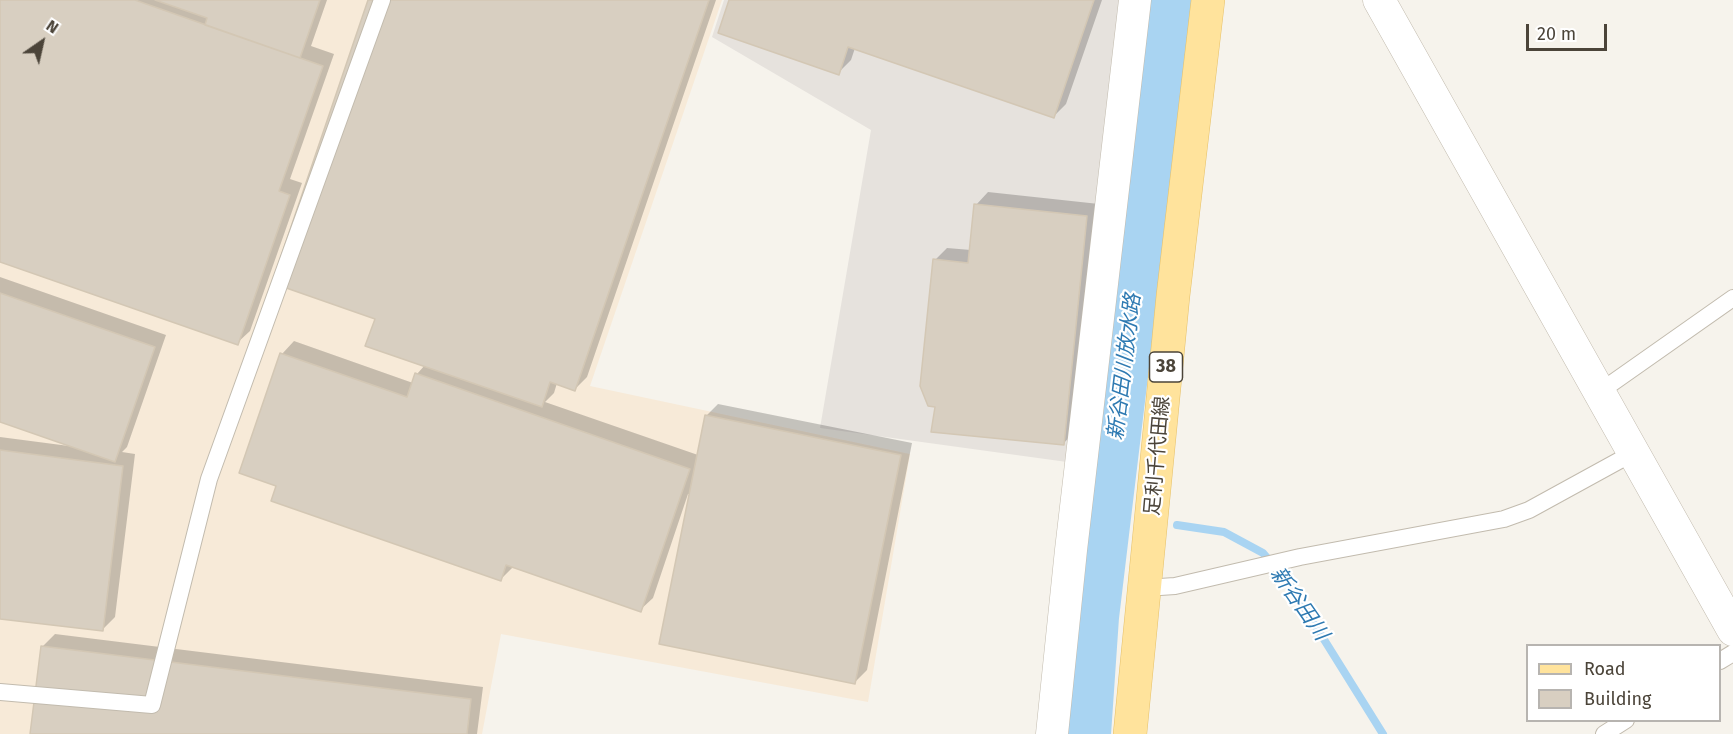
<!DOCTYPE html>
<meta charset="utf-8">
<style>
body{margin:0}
#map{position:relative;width:1733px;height:734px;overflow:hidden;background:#f6f3ec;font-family:"Fira Sans",sans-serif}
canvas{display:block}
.legend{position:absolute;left:1526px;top:644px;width:195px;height:78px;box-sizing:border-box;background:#fff;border:2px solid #b7b4b0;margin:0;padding:8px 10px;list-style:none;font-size:18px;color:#4b4439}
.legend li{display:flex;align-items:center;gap:12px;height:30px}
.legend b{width:30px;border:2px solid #b7b4b0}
.north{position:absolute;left:12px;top:12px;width:60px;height:60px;-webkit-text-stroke:4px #fff;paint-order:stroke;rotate:34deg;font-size:16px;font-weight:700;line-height:24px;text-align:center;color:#4b4439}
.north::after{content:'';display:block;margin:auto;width:21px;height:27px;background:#4b4439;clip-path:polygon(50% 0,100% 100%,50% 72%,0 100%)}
.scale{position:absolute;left:1526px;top:24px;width:81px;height:27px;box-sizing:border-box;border:3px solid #4b4439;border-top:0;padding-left:8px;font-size:18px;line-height:21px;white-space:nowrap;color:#4b4439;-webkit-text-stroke:4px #fff;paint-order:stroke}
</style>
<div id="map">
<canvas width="1733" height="734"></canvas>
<ul class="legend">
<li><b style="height:8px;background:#ffe39c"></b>Road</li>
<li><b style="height:16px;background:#d8cfc1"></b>Building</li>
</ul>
<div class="north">N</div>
<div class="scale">20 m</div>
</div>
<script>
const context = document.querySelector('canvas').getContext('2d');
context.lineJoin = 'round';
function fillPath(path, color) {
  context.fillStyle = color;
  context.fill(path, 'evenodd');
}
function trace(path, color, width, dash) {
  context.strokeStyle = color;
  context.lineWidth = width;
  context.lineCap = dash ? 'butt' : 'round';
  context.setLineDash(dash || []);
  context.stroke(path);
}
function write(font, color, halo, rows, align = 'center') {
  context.font = font + ' "Fira Sans","Noto Sans JP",sans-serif';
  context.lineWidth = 4.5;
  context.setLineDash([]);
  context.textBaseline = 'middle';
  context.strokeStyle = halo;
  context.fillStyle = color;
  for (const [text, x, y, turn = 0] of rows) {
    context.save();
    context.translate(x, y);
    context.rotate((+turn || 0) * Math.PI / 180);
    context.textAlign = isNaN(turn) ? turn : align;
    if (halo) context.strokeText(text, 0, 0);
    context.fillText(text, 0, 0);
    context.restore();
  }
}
fillPath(new Path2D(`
 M 0,0 L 722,0 L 590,386 L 910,454 L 868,702 L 501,634 L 482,734 L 0,734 Z`), '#f7ead8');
fillPath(new Path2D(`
 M 724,0 L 1134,0 L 1067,462 L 820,428 L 871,130 L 712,37 Z`), '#e6e2dd');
fillPath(new Path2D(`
 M 0,0 L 327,0 L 311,46 L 334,54 L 290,179 L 302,183 L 250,331 L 237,343 L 0,260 Z
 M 370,0 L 716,0 L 587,377 L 575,389 L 557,383 L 554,393 L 545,402 L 698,455 L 706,416 L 718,404 L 912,443 L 867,670 L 855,682 L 690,494 L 688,494 L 653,598 L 640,610 L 514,566 L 501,579 L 278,485 L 282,354 L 294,341 L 413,383 L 417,374 L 425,365 L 377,318 Z
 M 731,0 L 1102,0 L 1066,104 L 1054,116 L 855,48 L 851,60 L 838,73 Z
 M 988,192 L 1099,204 L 1075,431 L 1063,444 L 936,406 L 935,260 L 947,248 L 971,250 L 976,205 Z
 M 0,277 L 166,335 L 127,447 L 122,452 L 135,454 L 115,617 L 102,630 L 0,617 L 0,437 L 69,446 L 0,420 Z
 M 55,634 L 483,687 L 477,734 L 32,734 L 43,646 Z`), '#0003');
trace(new Path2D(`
 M 1177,525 L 1224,532 L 1263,553 L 1290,585 L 1383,734`), '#a9d4f2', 8);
trace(new Path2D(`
 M 1087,734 L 1095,617 L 1169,0`), '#a9d4f2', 48);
const building = new Path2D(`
 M 0,0 L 135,0 L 323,66 L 279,191 L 290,195 L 238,345 L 0,262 Z
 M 155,0 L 320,0 L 300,58 L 205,25 L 207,18 Z
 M 368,0 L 709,0 L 575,391 L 550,382 L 542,407 L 365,346 L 375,319 L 272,283 Z
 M 729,0 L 1094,0 L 1054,118 L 848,47 L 839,75 L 718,33 Z
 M 974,204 L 1087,216 L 1064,445 L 931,432 L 935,407 L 928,406 L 920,386 L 933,259 L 968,263 Z
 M 0,293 L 155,347 L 115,462 L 0,422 Z
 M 280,353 L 407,397 L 415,373 L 690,469 L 641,612 L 506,565 L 501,581 L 271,501 L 276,486 L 239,473 Z
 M 705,415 L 901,455 L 855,684 L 659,644 Z
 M 0,450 L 123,466 L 103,631 L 0,619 Z
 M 41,646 L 471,699 L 467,734 L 30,734 Z`);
fillPath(building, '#d8cfc1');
trace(building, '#d3c7b4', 1.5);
const service = new Path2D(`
 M 1598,393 L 1733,298
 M 1145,588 L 1175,586 L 1300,557 L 1504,519 L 1529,510 L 1633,453
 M 1720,661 L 1733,653
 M 0,692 L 152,705 L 209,479 L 382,0
 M 1604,734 L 1626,720`);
const minor = new Path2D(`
 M 1379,0 L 1733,630
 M 1052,734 L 1071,550 L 1135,0`);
const primary = new Path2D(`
 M 1130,734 L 1173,296 L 1208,0`);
trace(service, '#c2bbae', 18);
trace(minor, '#c2bbae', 33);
trace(primary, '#e6c16a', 34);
trace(service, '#fff', 16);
trace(minor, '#fff', 32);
trace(primary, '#ffe39c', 33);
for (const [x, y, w] of [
 [1166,367,33]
]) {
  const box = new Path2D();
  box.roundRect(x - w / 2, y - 15, w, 30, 4.5);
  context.fillStyle = '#fff';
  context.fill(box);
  trace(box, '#4b4439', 1.5);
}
write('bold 18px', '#4b4439', null, [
 ["38",1166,367]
]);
write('20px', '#4b4439', '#fff', [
 ["足利千代田線",1158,456,-85]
]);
write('italic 21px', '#2e7ab2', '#fff', [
 ["新谷田川放水路",1125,367,-83],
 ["新谷田川",1299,604,55]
]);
</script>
